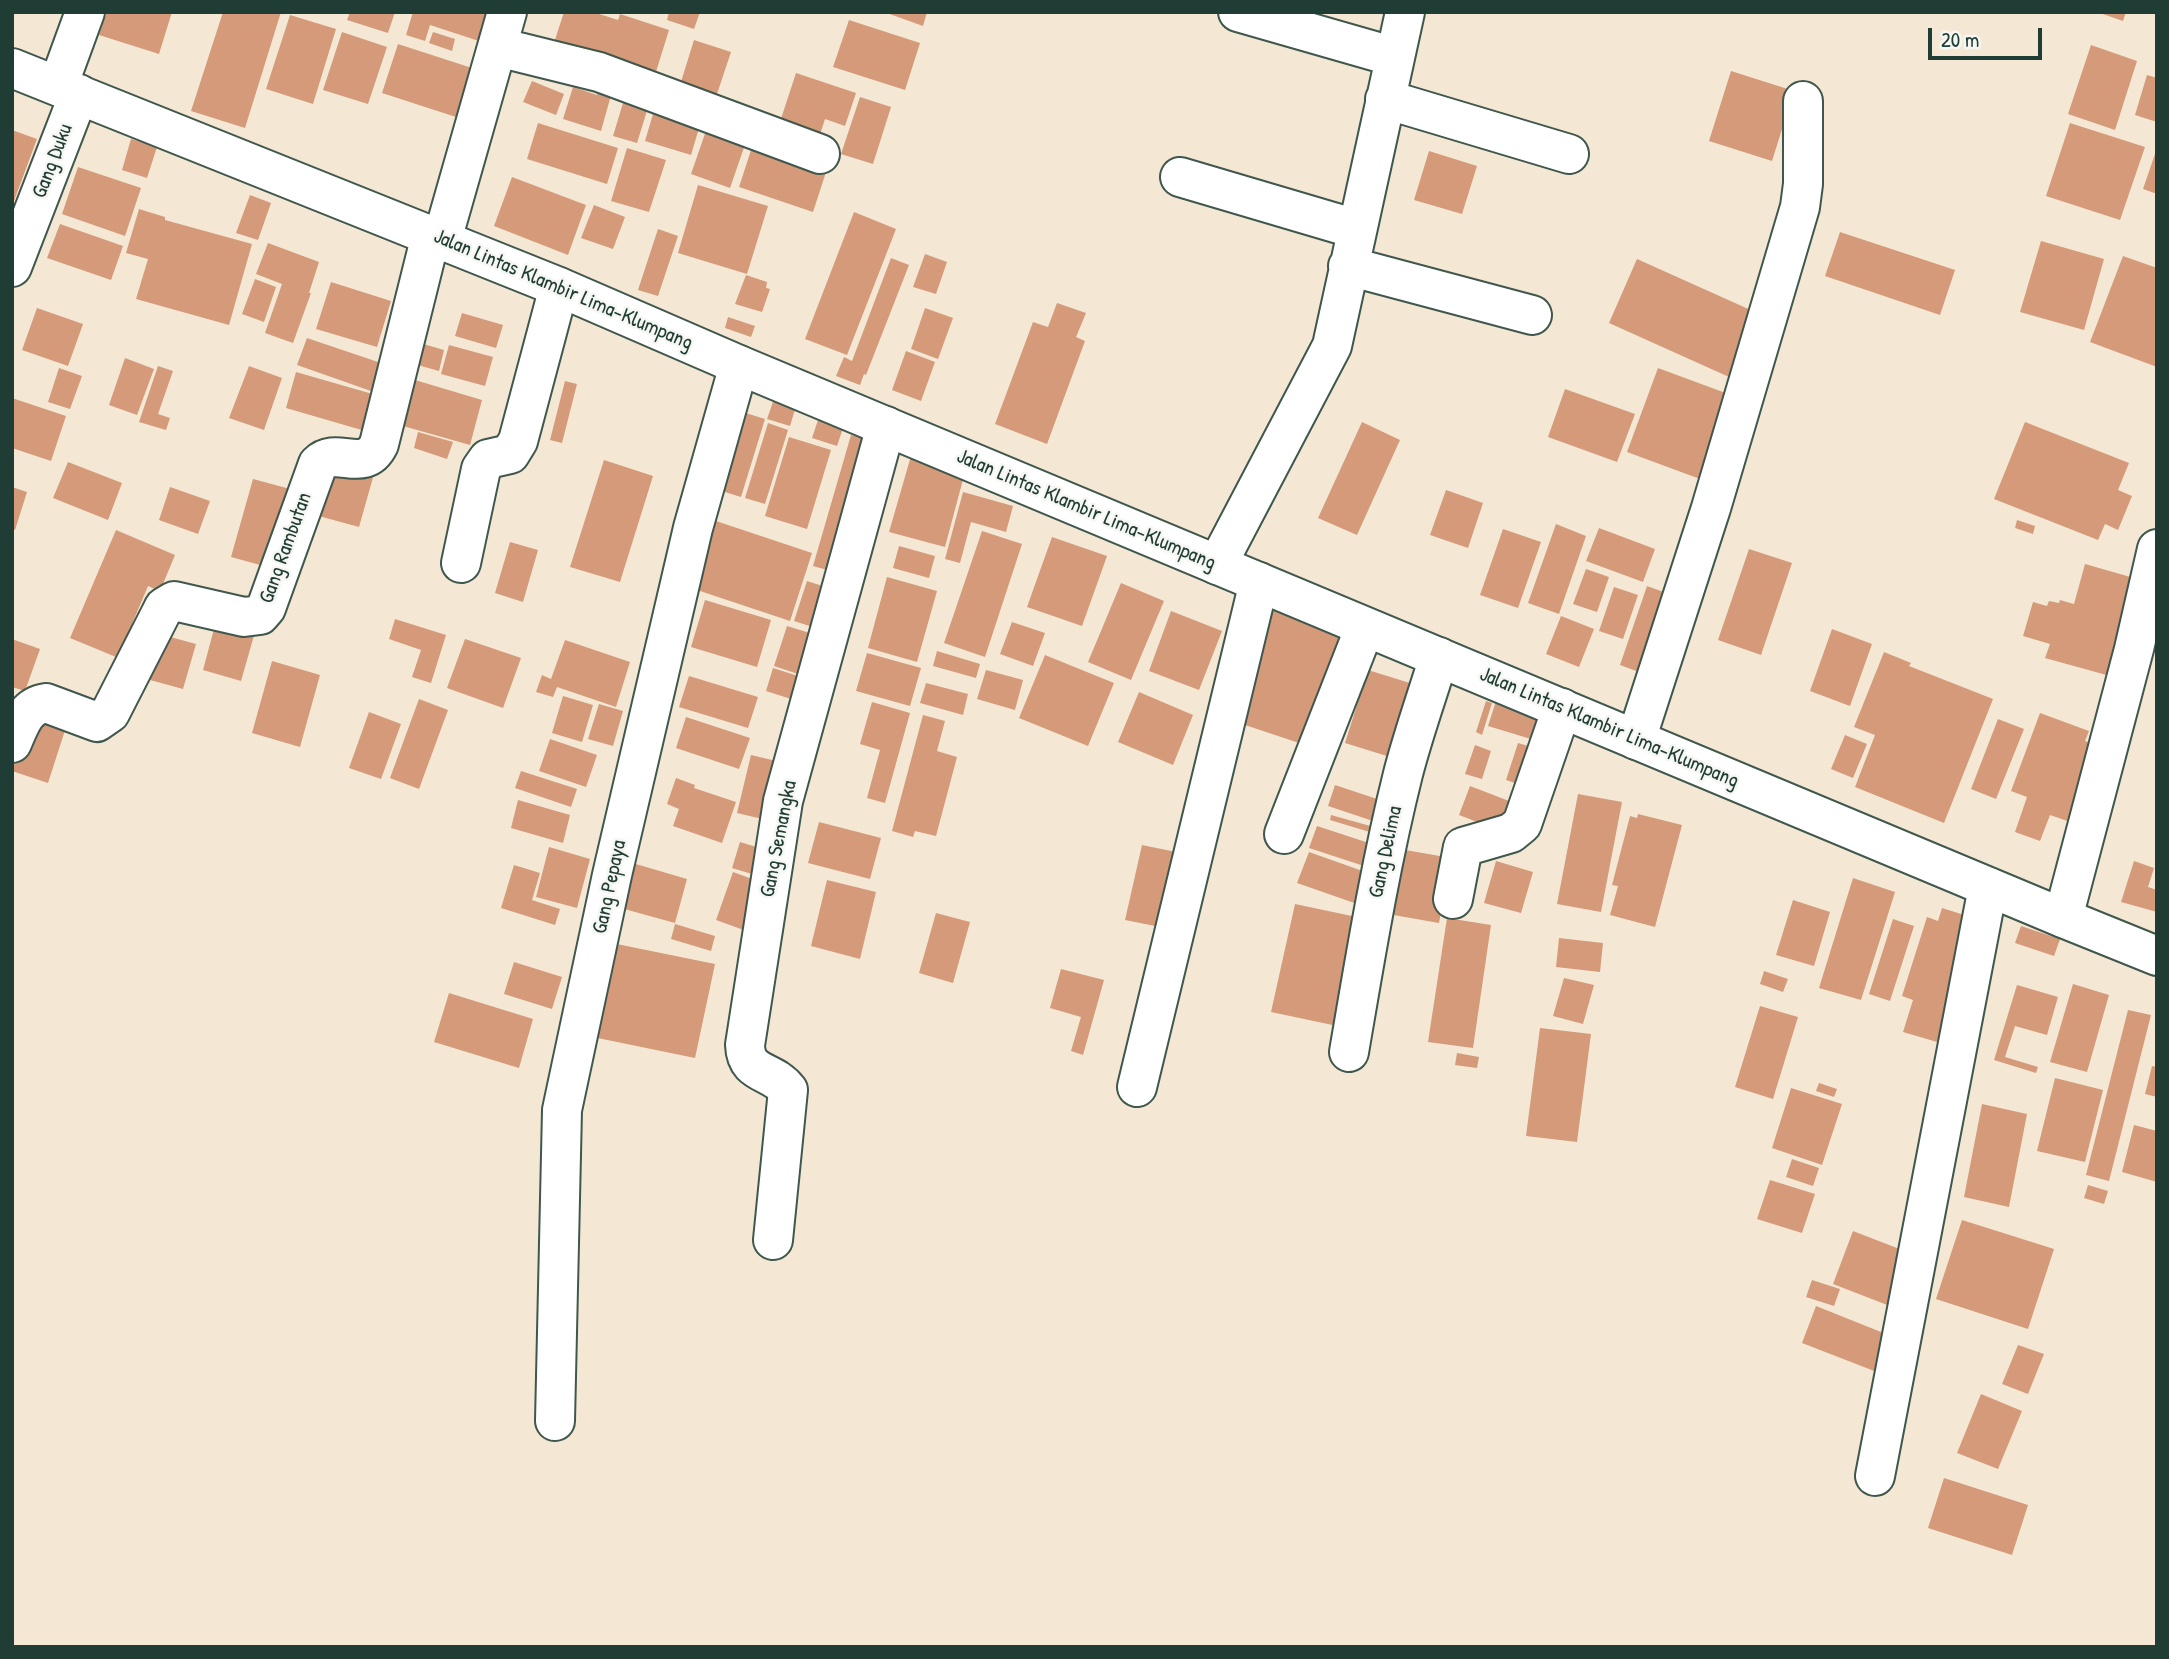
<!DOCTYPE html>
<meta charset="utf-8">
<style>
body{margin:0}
#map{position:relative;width:2169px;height:1659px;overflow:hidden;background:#f4e8d5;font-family:"Patrick Hand",sans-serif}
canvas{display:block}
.frame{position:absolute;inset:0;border:14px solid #1f3d34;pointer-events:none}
.scale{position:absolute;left:1928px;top:28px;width:114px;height:32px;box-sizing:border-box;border:4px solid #1f3d34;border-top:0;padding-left:9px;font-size:21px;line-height:24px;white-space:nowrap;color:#1f3d34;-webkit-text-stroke:5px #f6f6f2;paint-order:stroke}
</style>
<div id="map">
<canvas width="2169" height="1659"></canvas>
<div class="frame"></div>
<div class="scale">20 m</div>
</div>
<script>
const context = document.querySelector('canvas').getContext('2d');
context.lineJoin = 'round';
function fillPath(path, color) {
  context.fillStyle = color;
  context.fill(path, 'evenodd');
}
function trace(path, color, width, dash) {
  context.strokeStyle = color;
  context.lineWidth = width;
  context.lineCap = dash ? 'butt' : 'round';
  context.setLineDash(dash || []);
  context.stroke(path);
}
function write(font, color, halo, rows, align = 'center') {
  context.font = font + ' "Patrick Hand",sans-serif';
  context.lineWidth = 5;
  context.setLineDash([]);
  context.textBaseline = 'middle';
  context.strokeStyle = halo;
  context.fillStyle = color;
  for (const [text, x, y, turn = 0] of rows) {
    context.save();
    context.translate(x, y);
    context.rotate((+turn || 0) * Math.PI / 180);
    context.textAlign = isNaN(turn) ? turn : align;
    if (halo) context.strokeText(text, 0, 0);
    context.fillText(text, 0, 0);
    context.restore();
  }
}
fillPath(new Path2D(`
 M 107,12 L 172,12 L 159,54 L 99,35 Z
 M 223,12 L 281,12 L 245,128 L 191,111 Z
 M 350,12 L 395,12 L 388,33 L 347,20 Z
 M 413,12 L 499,12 L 491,45 L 430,25 L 425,41 L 406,35 Z
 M 564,12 L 593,12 L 618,20 L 620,14 L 669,30 L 655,75 L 554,43 Z
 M 669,12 L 700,12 L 694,29 L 667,20 Z
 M 884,12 L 927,12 L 923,26 Z
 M 2097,12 L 2126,12 L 2123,21 Z
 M 290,15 L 336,29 L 313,104 L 266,89 Z
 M 849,20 L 920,43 L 905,90 L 833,67 Z
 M 342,32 L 387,47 L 368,104 L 323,90 Z
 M 433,32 L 455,39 L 452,51 L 429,43 Z
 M 694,40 L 731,52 L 716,97 L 680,85 Z
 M 398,44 L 472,68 L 468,110 L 460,108 L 456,117 L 382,93 Z
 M 2091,45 L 2137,61 L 2115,130 L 2068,114 Z
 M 1731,71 L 1794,91 L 1772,161 L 1709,141 Z
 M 796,73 L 856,93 L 845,126 L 825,119 L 817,144 L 777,131 Z
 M 2147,75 L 2157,78 L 2157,122 L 2135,115 Z
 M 532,81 L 564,94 L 556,115 L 523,102 Z
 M 601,84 L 613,88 L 601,131 L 563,119 L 573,87 L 597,95 Z
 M 626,93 L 650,101 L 637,143 L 613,136 Z
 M 860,97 L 891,107 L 873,164 L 841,154 Z
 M 656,104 L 702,118 L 691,155 L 645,141 Z
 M 709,122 L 748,136 L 730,188 L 691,174 Z
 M 538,123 L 618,148 L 607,184 L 527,159 Z
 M 2070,123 L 2145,147 L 2120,220 L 2046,196 Z
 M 12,130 L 37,139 L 14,201 L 12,200 Z
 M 131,139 L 157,147 L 147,178 L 122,170 Z
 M 754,141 L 828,166 L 813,212 L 739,187 Z
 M 627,148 L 666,160 L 649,212 L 611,201 Z
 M 1429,151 L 1477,166 L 1462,214 L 1414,200 Z
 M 2156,151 L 2157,151 L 2157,194 L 2143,189 Z
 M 78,167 L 141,188 L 125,236 L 62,214 Z
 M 512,177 L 586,205 L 568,255 L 494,226 Z
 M 698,185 L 768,206 L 747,274 L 678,253 Z
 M 250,195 L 271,203 L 258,240 L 236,233 Z
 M 594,205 L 625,217 L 613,249 L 581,238 Z
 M 139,209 L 165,217 L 165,220 L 252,244 L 229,325 L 136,299 L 148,259 L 126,253 Z
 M 854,212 L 896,229 L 847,355 L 805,339 Z
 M 60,224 L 123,246 L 111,280 L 47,258 Z
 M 658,229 L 678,236 L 658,296 L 638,290 Z
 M 1840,232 L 1955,270 L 1940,315 L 1825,276 Z
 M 2041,241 L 2104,259 L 2084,330 L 2020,312 Z
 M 268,243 L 319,262 L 309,293 L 311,293 L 293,343 L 265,333 L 282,284 L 256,274 Z
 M 925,254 L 947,262 L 936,294 L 913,287 Z
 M 2123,256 L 2157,268 L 2157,367 L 2090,342 Z
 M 891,258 L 909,265 L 866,375 L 864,374 L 860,385 L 836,376 L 844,357 L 852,361 Z
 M 1637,259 L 1764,316 L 1738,381 L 1609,323 Z
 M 746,275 L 767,282 L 766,288 L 770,289 L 762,312 L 735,304 Z
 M 255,279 L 276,287 L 264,322 L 242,314 Z
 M 331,282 L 391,301 L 377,347 L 316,329 Z
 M 1057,303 L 1086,313 L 1076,337 L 1085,341 L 1047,444 L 995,424 L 1033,322 L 1048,327 Z
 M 37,308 L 83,324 L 68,366 L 22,350 Z
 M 925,308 L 953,318 L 938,359 L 911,349 Z
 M 462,313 L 503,325 L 496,348 L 455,336 Z
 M 728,317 L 755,326 L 751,337 L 725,328 Z
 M 307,338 L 381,363 L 371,391 L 297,365 Z
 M 420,343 L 444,350 L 439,371 L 414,364 Z
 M 449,345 L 493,357 L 485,386 L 441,374 Z
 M 906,351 L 935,362 L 921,401 L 892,390 Z
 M 125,358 L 154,369 L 137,415 L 109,405 Z
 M 158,366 L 173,371 L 158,414 L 170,418 L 166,430 L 139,422 Z
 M 249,366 L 282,378 L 264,430 L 229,418 Z
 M 59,368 L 82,376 L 70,409 L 48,402 Z
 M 1658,368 L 1731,395 L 1700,479 L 1627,452 Z
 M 296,372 L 383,397 L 372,433 L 286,408 Z
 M 415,380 L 482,400 L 470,445 L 403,426 Z
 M 565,381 L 577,384 L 562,443 L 550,440 Z
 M 1565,389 L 1635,414 L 1617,462 L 1548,437 Z
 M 775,396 L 797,403 L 790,426 L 767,419 Z
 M 12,398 L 66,416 L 51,461 L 12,448 Z
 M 736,410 L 765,419 L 741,497 L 712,488 Z
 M 820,414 L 845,422 L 837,446 L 812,438 Z
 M 1362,422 L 1400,440 L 1357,535 L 1318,518 Z
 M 2025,422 L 2129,463 L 2118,490 L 2132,496 L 2118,530 L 2105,524 L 2098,540 L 1994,499 Z
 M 768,423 L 788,430 L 765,504 L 745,498 Z
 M 418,432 L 453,442 L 447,459 L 414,448 Z
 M 851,435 L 876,442 L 838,573 L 813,566 Z
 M 789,437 L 831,450 L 807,529 L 765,516 Z
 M 911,456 L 965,472 L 945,547 L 889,532 Z
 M 604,460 L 653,476 L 620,582 L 570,567 Z
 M 329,461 L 374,474 L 359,527 L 315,515 Z
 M 68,462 L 122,483 L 108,520 L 53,498 Z
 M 253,479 L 294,490 L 271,568 L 231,557 Z
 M 12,487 L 27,492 L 15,530 L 12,529 Z
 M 170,487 L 210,501 L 198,534 L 159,520 Z
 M 1446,490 L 1483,503 L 1468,548 L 1430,535 Z
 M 963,492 L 1013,506 L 1006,532 L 971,522 L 960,563 L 945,559 Z
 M 713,520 L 812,553 L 790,621 L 691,588 Z
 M 2017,520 L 2035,526 L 2033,534 L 2015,528 Z
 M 1556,524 L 1586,536 L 1559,614 L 1528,603 Z
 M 1599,528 L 1655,549 L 1643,582 L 1586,561 Z
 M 1503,529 L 1541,542 L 1518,608 L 1480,595 Z
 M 116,530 L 175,555 L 160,591 L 148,586 L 132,624 L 142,628 L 128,662 L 70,638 Z
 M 982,531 L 1022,544 L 985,657 L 944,643 Z
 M 1052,537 L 1107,556 L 1082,626 L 1027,607 Z
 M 510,542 L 538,550 L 523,602 L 495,593 Z
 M 899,546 L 935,556 L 929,578 L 893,568 Z
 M 1749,549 L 1792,563 L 1761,655 L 1718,640 Z
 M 2085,564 L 2134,578 L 2110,676 L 2045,658 L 2050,644 L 2023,636 L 2033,602 L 2047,606 L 2049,601 L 2059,603 L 2060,600 L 2074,604 Z
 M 1586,569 L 1609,577 L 1597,612 L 1573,604 Z
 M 887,577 L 937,591 L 917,662 L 868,648 Z
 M 807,581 L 838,591 L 825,631 L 794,621 Z
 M 1121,583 L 1164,601 L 1131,680 L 1088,662 Z
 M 1647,586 L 1675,596 L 1647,675 L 1620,665 Z
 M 1614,587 L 1638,595 L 1623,639 L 1599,631 Z
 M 705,600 L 771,620 L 757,667 L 691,647 Z
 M 1274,604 L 1347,628 L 1308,746 L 1236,722 Z
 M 1171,611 L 1222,631 L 1199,690 L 1149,671 Z
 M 218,614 L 257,625 L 241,681 L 203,670 Z
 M 1561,616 L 1594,629 L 1579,667 L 1546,654 Z
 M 395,619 L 446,635 L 431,683 L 412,677 L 421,650 L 389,639 Z
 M 1012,622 L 1045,633 L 1033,666 L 1000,654 Z
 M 787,626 L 826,638 L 813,679 L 774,666 Z
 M 1832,629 L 1872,644 L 1850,706 L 1810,691 Z
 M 163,635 L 196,644 L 183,689 L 150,680 Z
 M 12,639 L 40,649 L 25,691 L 12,687 Z
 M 465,639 L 521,658 L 503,708 L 447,688 Z
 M 565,640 L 630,662 L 616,707 L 557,687 L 553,697 L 536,692 L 542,675 L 551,679 Z
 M 937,651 L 980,664 L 976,678 L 933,666 Z
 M 1884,652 L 1911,663 L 1909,666 L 1993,699 L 1944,823 L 1855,787 L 1875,735 L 1854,727 Z
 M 867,653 L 921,668 L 910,706 L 856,691 Z
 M 1045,655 L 1114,683 L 1088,746 L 1019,718 Z
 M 272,661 L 320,675 L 300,747 L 252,733 Z
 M 773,668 L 801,677 L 794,700 L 766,691 Z
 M 986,670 L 1023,680 L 1015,710 L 977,699 Z
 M 1368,670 L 1413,684 L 1390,757 L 1345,743 Z
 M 689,676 L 758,697 L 748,728 L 679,707 Z
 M 926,683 L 968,694 L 963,715 L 920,703 Z
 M 1139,692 L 1193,715 L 1173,765 L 1118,742 Z
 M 563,696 L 593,705 L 582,742 L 552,733 Z
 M 419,699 L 448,710 L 419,789 L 390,778 Z
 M 1486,701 L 1492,703 L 1482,735 L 1476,732 Z
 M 1496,701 L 1552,718 L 1544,743 L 1488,726 Z
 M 872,702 L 910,713 L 885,803 L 867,798 L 880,750 L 860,744 Z
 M 599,704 L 623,711 L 613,746 L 588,739 Z
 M 31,712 L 67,724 L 48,783 L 12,771 Z
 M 369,712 L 401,724 L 381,779 L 349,768 Z
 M 2040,713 L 2089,731 L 2085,741 L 2104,748 L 2076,824 L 2050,815 L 2040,841 L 2015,832 L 2027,797 L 2011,791 Z
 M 923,715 L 945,721 L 937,751 L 957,757 L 936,836 L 915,831 L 913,837 L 892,831 Z
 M 686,717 L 750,738 L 739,769 L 676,748 Z
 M 1998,719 L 2024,729 L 1996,799 L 1971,789 Z
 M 1845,735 L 1867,744 L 1853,778 L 1831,769 Z
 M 550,739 L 597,755 L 586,787 L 539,771 Z
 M 1518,743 L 1542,750 L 1530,788 L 1506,780 Z
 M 1475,745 L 1491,751 L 1482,779 L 1465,774 Z
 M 751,755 L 789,764 L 775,822 L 737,813 Z
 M 521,771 L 577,789 L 571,807 L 515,788 Z
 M 676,778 L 695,785 L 694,788 L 736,802 L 722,843 L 673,826 L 679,809 L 667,804 Z
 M 1335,785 L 1386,802 L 1379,823 L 1328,806 Z
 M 1470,786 L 1517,804 L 1506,833 L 1459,815 Z
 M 1578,794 L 1622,802 L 1601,912 L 1557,904 Z
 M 518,800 L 570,815 L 563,843 L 511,828 Z
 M 1638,814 L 1682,825 L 1655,927 L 1610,915 L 1618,886 L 1612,885 L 1630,816 L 1637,818 Z
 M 1331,815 L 1374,827 L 1373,833 L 1330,820 Z
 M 819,822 L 881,838 L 870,879 L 808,863 Z
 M 1317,826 L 1375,845 L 1367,867 L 1309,848 Z
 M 740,842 L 773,852 L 765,878 L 732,868 Z
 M 1142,845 L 1186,854 L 1170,929 L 1125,920 Z
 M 549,847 L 590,859 L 577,908 L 536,897 Z
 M 1394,848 L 1451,858 L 1439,923 L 1382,913 Z
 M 1309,852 L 1374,875 L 1363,906 L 1297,883 Z
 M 1496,861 L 1533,872 L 1521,913 L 1484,903 Z
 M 2134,861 L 2154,868 L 2148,887 L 2157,890 L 2157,912 L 2121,902 Z
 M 629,862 L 687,879 L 675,923 L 617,907 Z
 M 514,865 L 540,873 L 532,900 L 560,909 L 555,925 L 501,908 Z
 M 733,872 L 769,885 L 752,933 L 716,920 Z
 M 1853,878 L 1895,892 L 1861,1000 L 1819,988 Z
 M 827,880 L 876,892 L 860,959 L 811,946 Z
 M 1793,900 L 1830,912 L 1814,966 L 1776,955 Z
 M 1295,904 L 1366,919 L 1342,1027 L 1271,1012 Z
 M 1942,908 L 1977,919 L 1937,1042 L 1903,1032 L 1913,1000 L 1902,996 L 1927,917 L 1938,921 Z
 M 936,913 L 970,922 L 953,983 L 919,973 Z
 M 1447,918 L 1491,925 L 1473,1048 L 1428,1042 Z
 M 1893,919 L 1914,926 L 1890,1001 L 1869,994 Z
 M 675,924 L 715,936 L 711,951 L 671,939 Z
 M 2021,926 L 2060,939 L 2054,956 L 2015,943 Z
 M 1559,938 L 1603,943 L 1600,972 L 1556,967 Z
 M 602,941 L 715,964 L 695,1058 L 583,1035 Z
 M 514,962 L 562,977 L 552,1009 L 504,994 Z
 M 1061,969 L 1104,980 L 1083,1055 L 1071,1051 L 1081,1017 L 1050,1008 Z
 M 1764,971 L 1788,979 L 1783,992 L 1760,984 Z
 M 1564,978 L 1594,985 L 1583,1024 L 1553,1016 Z
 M 2073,984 L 2109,995 L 2087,1072 L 2050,1062 Z
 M 2017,985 L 2058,997 L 2047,1035 L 2015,1026 L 2005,1057 L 2038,1067 L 2036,1073 L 1994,1060 Z
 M 449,993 L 533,1019 L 519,1068 L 434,1042 Z
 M 1760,1006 L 1798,1017 L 1773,1099 L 1735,1087 Z
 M 2128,1010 L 2151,1015 L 2109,1181 L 2086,1175 Z
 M 1540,1028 L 1591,1034 L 1577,1142 L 1526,1136 Z
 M 1457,1053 L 1479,1057 L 1477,1068 L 1455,1065 Z
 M 2152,1066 L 2157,1067 L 2157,1097 L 2145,1094 Z
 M 2055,1078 L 2103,1090 L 2085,1162 L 2037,1151 Z
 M 1819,1083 L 1837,1089 L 1834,1097 L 1816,1091 Z
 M 1791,1088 L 1842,1104 L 1822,1165 L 1772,1148 Z
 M 1982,1104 L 2027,1114 L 2009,1207 L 1964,1197 Z
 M 2134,1125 L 2157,1131 L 2157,1182 L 2122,1172 Z
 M 1792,1159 L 1819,1168 L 1813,1186 L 1786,1177 Z
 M 1770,1180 L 1815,1194 L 1802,1233 L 1757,1219 Z
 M 2088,1185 L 2108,1191 L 2104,1204 L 2084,1198 Z
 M 1962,1220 L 2054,1249 L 2028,1329 L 1936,1299 Z
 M 1853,1231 L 1915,1255 L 1895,1308 L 1833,1284 Z
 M 1812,1280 L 1840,1289 L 1834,1306 L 1806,1297 Z
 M 1816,1306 L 1896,1338 L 1882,1374 L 1802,1343 Z
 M 2018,1345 L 2044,1354 L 2028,1394 L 2002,1384 Z
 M 1981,1394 L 2022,1411 L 1998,1469 L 1957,1453 Z
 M 1944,1478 L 2028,1505 L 2012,1555 L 1928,1528 Z`), '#d49a7a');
const street = new Path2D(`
 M 1238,12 L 1395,57
 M 498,47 L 599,72 L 820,154
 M 58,86 L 85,12
 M 1385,99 L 1569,154
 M 1180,177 L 1356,229
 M 442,240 L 507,12
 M 1348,266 L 1532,315
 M 12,267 L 79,94
 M 461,563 L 481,469 L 488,459 L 510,454 L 518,441 L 559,287
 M 1217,565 L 1332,346 L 1405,12
 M 1636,740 L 1711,508 L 1800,207 L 1803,184 L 1803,101
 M 12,743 C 20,725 25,706 46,703 L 97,722 L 110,713 L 160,615 L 164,607 L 174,601 L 244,617 L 260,615 L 266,608 L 318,464 C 337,445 364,475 379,444 L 431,235
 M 1284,834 L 1365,627
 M 1453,899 L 1463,847 L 1511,833 L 1522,824 L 1562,708
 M 2063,918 L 2134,649 L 2157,549
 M 1349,1052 C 1365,959 1380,866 1403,774 C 1413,735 1427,696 1439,657
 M 1137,1087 L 1259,582
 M 773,1240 L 788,1090 C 772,1069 746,1076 745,1045 L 783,801 L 886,426
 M 555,1421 L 562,1110 L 612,875 L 693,528 L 739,365
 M 1875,1476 L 1988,887`);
const primary = new Path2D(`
 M 12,68 L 559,287 L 739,365 L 2063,918 L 2157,956`);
trace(street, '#3f574c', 42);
trace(primary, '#3f574c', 42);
trace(street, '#fff', 38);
trace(primary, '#fff', 38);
write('21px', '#1f3d34', '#f6f6f2', [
 ["Gang Duku",53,161,-69],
 ["Jalan Lintas Klambir Lima–Klumpang",563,290,23],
 ["Jalan Lintas Klambir Lima–Klumpang",1086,510,23],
 ["Gang Rambutan",286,548,-70],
 ["Jalan Lintas Klambir Lima–Klumpang",1609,728,23],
 ["Gang Semangka",779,839,-79],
 ["Gang Delima",1386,852,-78],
 ["Gang Pepaya",610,887,-78]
]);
</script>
